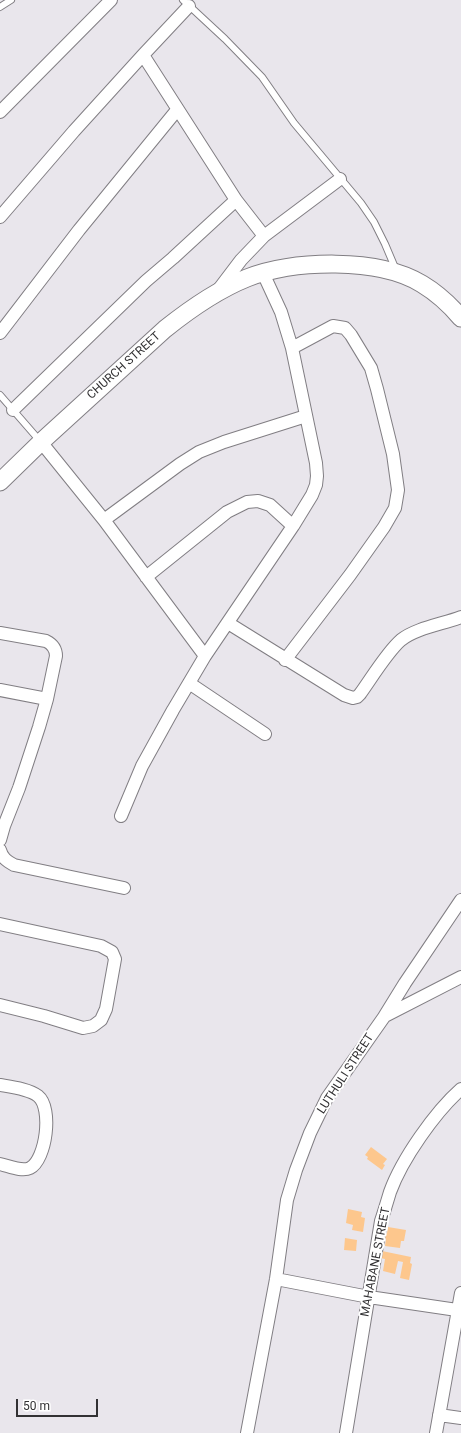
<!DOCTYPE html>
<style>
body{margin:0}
#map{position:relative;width:461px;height:1433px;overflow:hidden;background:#e9e6ec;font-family:Roboto,sans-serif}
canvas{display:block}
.scale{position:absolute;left:16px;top:1399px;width:82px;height:18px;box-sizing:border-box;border:2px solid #323133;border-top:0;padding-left:5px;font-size:12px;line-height:14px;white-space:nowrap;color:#323133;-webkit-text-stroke:3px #fff;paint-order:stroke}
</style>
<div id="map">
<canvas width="461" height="1433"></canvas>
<div class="scale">50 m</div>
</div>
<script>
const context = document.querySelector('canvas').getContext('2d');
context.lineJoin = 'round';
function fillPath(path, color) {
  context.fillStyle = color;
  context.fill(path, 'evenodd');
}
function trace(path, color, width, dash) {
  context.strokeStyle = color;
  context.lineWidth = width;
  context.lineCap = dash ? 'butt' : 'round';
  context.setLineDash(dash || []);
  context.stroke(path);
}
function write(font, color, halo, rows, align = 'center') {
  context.font = font + ' Roboto,sans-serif';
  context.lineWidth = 4;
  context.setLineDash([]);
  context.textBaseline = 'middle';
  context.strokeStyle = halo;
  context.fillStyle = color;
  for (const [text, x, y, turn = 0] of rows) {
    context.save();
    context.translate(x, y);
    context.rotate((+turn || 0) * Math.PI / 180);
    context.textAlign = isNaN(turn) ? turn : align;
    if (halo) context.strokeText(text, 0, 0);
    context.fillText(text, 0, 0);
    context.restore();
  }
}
fillPath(new Path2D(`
 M 371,1147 L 387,1159 L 383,1164 L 385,1165 L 382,1170 L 367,1159 L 368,1157 L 365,1155 Z
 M 348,1209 L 362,1212 L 361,1217 L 365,1218 L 363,1232 L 352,1230 L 353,1225 L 346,1223 Z
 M 388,1227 L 406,1230 L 404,1241 L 401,1241 L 400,1248 L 385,1246 L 386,1239 L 384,1238 L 385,1233 L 387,1233 Z
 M 345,1238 L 357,1240 L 356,1251 L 344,1250 Z
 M 382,1251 L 411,1257 L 410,1263 L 412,1264 L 409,1280 L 400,1278 L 403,1262 L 398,1261 L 395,1274 L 383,1271 L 385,1259 L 380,1258 Z`), '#fdc78d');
const lane = new Path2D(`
 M 183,0 L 225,39 L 262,77 L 294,123 L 361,203 L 374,222 L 385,244 L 396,270
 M 0,7 L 11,0
 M 0,395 L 40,441`);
const street = new Path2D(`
 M 143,55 L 236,200 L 264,236
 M 0,112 L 111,0
 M 0,217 L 74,131 L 143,55 L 189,6
 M 219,289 L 241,260 L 264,236 L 340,179
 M 0,333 L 79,230 L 177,110
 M 13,410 L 146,281 L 173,258 L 236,200
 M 41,442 L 104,520 L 205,656
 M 104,520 L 180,464 L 199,452 L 224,442 L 306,416
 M 146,577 L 227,512 L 247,502 L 258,501 L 270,505 L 293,526
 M 228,623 L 344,695 L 353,698 L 357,697 L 360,694 C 371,679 387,652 401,640 C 416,628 443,624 461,617
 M 0,633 L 46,641 C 52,644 56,648 56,656 L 47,699 L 39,727 L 19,788 L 4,826 L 0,840
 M 285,660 L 350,575 L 384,527 L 395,508 L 398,490 L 393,454 L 377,389 L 371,368 L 351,335 L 345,328 L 333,326 L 292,348
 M 189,683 L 265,734
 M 0,690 L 47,699
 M 121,816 L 142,766 L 173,710 L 205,656 L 293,526 L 312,495 L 316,485 L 317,476 L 316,463 L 292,348 L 281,312 L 263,273
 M 0,850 C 2,858 7,861 14,865 L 124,888
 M 0,924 L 101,946 L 112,952 L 115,959 L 106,1009 L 101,1020 L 93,1026 L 83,1028 L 44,1016 L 0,1005
 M 385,1016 L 461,977
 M 0,1085 C 12,1087 29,1089 38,1096 C 53,1108 46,1160 30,1168 C 22,1172 9,1166 0,1164
 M 276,1279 L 369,1297 L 457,1310
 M 439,1415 L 461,1418
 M 247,1433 L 276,1279 L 287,1200 L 296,1170 L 310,1133 L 327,1098 L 384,1017 L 405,983 L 461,900
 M 346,1433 L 381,1221 C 384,1212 387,1202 390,1192 C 402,1159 435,1112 461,1089
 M 436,1433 L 461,1293`);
const secondary = new Path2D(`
 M 0,482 L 41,442 L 165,329 C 190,309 217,290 247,278 C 294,260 378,257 422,284 C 437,293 450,305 461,318`);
trace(lane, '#817e83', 8);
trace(street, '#817e83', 14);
trace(secondary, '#817e83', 19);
trace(lane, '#fff', 6);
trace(street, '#fff', 12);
trace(secondary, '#fff', 17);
write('12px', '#323133', '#fff', [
 ["CHURCH STREET",124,366,-42],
 ["LUTHULI STREET",346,1074,-57],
 ["MAHABANE STREET",376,1262,-79]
]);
</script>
